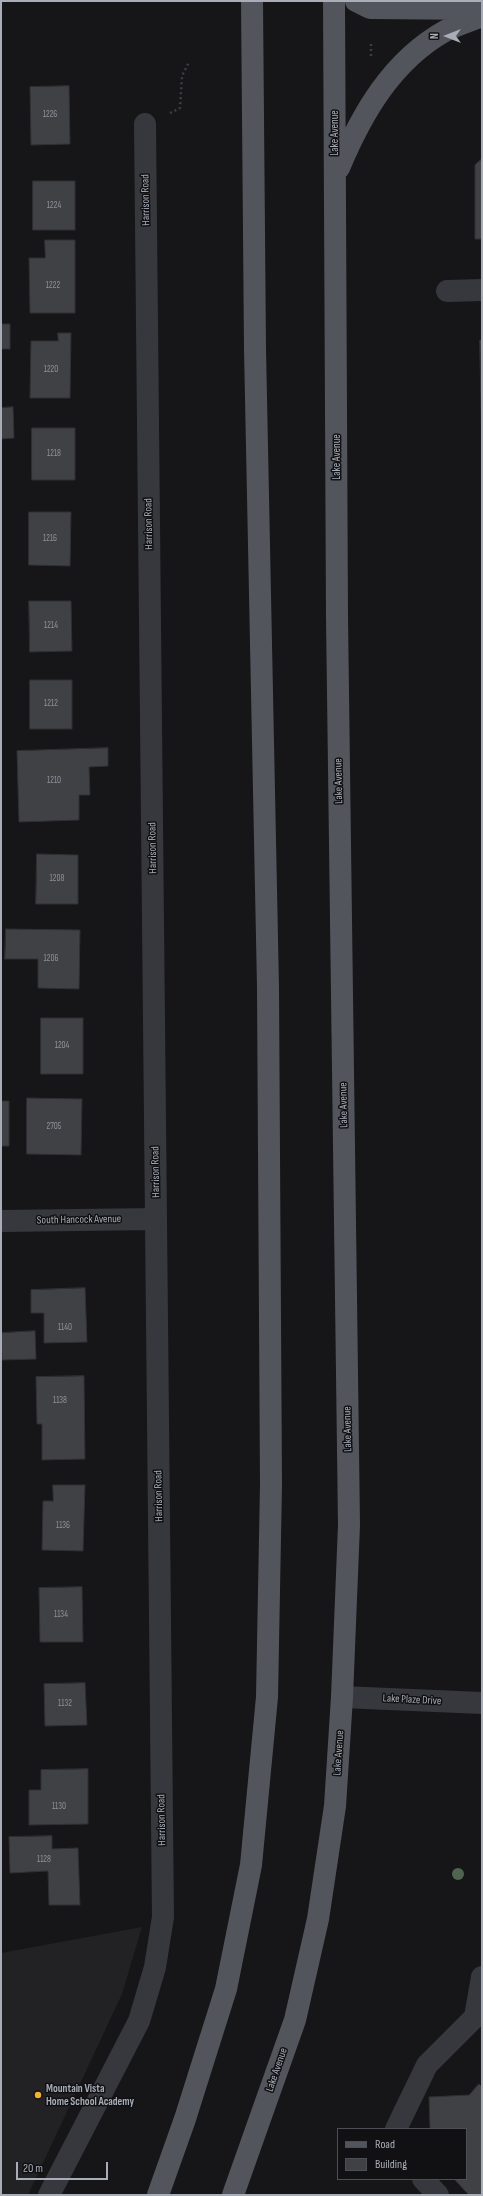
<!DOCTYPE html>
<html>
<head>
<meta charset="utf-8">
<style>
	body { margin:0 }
	#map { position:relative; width:483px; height:2196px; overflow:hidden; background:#161618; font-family:"Sofia Sans Condensed",sans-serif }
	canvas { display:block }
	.frame { position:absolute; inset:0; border:2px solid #a8adb8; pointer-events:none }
	.legend { position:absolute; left:337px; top:2128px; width:130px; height:52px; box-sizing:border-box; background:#111113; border:1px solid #4d4f55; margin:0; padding:5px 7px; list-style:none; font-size:12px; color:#a8adb8 }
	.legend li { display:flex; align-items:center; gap:8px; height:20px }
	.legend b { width:20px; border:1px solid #4d4f55 }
	.north { position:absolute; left:427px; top:16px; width:40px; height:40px; -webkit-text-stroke:3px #111113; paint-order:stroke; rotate:270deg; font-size:11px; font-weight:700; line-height:16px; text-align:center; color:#a8adb8 }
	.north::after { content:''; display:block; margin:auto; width:14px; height:18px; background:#a8adb8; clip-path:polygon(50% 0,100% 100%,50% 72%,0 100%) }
	.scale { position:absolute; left:16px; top:2162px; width:92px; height:18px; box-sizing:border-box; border:2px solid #a8adb8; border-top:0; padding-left:5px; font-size:12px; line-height:14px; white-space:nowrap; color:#a8adb8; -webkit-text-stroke:3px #111113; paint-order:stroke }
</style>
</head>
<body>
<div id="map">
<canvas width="483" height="2196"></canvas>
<div class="frame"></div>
<ul class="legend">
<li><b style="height:5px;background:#53555c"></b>Road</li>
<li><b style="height:11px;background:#404145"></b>Building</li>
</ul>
<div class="north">N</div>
<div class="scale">20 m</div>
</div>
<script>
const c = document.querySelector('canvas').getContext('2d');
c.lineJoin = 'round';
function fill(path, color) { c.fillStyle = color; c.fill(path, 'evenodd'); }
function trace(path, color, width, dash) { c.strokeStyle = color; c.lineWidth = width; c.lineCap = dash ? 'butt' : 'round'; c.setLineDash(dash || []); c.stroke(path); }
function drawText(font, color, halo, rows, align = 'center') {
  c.font = font + ' "Sofia Sans Condensed",sans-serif'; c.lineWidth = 3; c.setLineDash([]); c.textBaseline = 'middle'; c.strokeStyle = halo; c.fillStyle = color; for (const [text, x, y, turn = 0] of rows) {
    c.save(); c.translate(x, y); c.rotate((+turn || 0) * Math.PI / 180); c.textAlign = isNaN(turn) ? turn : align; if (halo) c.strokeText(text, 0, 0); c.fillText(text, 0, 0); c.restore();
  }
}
fill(new Path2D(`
	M142 1927 122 1994 28 2195H1V1953Z`), '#222225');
const building = new Path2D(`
	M69 86 70 144 31 145 30 87Z
	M482 159V239H475V165Z
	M33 181H75V230H33Z
	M45 240H75V313H30L29 258H45Z
	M1 324H10V349H1Z
	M58 333H71L70 398H30L31 341H58Z
	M480 340H482V449Z
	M13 407 14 438 1 439V408Z
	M32 428H75V480H32Z
	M29 512H71L70 566 29 565Z
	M29 601H71L72 651 30 652Z
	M30 680H72V729H30Z
	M108 748V766L89 767 90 795H79V820L19 822 17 751Z
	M37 854 78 855V904H36Z
	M6 929 80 930 79 989 38 988V959H5Z
	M41 1018H83V1074H41Z
	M27 1098 82 1099 81 1155 27 1154Z
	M1 1101H9V1146H1Z
	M85 1288 87 1342 44 1343V1313H31V1290Z
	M35 1331 36 1359 2 1360 1 1333Z
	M84 1376 85 1459 42 1460V1424H37L36 1377Z
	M53 1485H85L83 1551 42 1550 43 1501H53Z
	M82 1587 83 1642H40L39 1588Z
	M85 1683 87 1725 45 1726 44 1684Z
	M88 1769V1824L29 1825V1790H41V1770Z
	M52 1836V1849L78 1848 80 1905H49L48 1871 10 1873 9 1837Z
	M479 2084 482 2087V2195H469L454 2179H466V2129H430L429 2097 469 2095Z`);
fill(building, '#404145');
trace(building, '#303034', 1);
trace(new Path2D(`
	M371 44V58
	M170 113 180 108 182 76 189 62`), '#3d3f44', 2.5, [2, 3]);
trace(new Path2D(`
	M447 291 482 290
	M1 1221 156 1219
	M342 1697 482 1703
	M396 2129 427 2065 475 2017 482 1977
	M423 2179 438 2195
	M49 2195 139 2021 155 1967 163 1917 145 124`), '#37383d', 22);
trace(new Path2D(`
	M356 1 370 8 482 9
	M339 168C362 113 392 61 445 31 457 25 470 21 482 16
	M158 2195 185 2119 226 1989 251 1865 267 1697 271 1484 268 987 255 349 252 1
	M233 2195 295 2020 318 1919 335 1806 342 1697 349 1525 337 617 334 1`), '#53555c', 22);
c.fillStyle = '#506452';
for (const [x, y] of [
	[458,1874]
]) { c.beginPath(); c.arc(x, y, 6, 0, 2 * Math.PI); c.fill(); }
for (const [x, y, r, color] of [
	[38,2095,4,"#f2b134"]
]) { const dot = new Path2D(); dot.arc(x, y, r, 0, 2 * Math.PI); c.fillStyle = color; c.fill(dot); trace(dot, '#111113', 1.5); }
drawText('9px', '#8e929b', null, [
	["1226",50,115],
	["1224",54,206],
	["1222",53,286],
	["1220",51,370],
	["1218",54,454],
	["1216",50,539],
	["1214",51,626],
	["1212",51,704],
	["1210",54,781],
	["1208",57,879],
	["1206",51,959],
	["1204",62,1046],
	["2705",54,1127],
	["1140",65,1328],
	["1138",60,1401],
	["1136",63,1526],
	["1134",61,1615],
	["1132",65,1704],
	["1130",59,1807],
	["1128",44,1860]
]);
drawText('11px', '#a8adb8', '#111113', [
	["Lake Avenue",335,133,-90],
	["Harrison Road",146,200,-91],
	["Lake Avenue",337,457,-90],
	["Harrison Road",149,524,-91],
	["Lake Avenue",339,781,-91],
	["Harrison Road",153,848,-91],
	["Lake Avenue",344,1105,-91],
	["Harrison Road",156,1172,-91],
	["South Hancock Avenue",79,1220,-1],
	["Lake Avenue",348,1429,-91],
	["Harrison Road",159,1496,-91],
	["Lake Plaze Drive",412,1700,3],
	["Lake Avenue",339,1753,-86],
	["Harrison Road",162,1820,-91],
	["Lake Avenue",277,2070,-71]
]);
drawText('bold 11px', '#a8adb8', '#111113', [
	["Mountain Vista",46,2089],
	["Home School Academy",46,2102]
], 'left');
</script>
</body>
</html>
